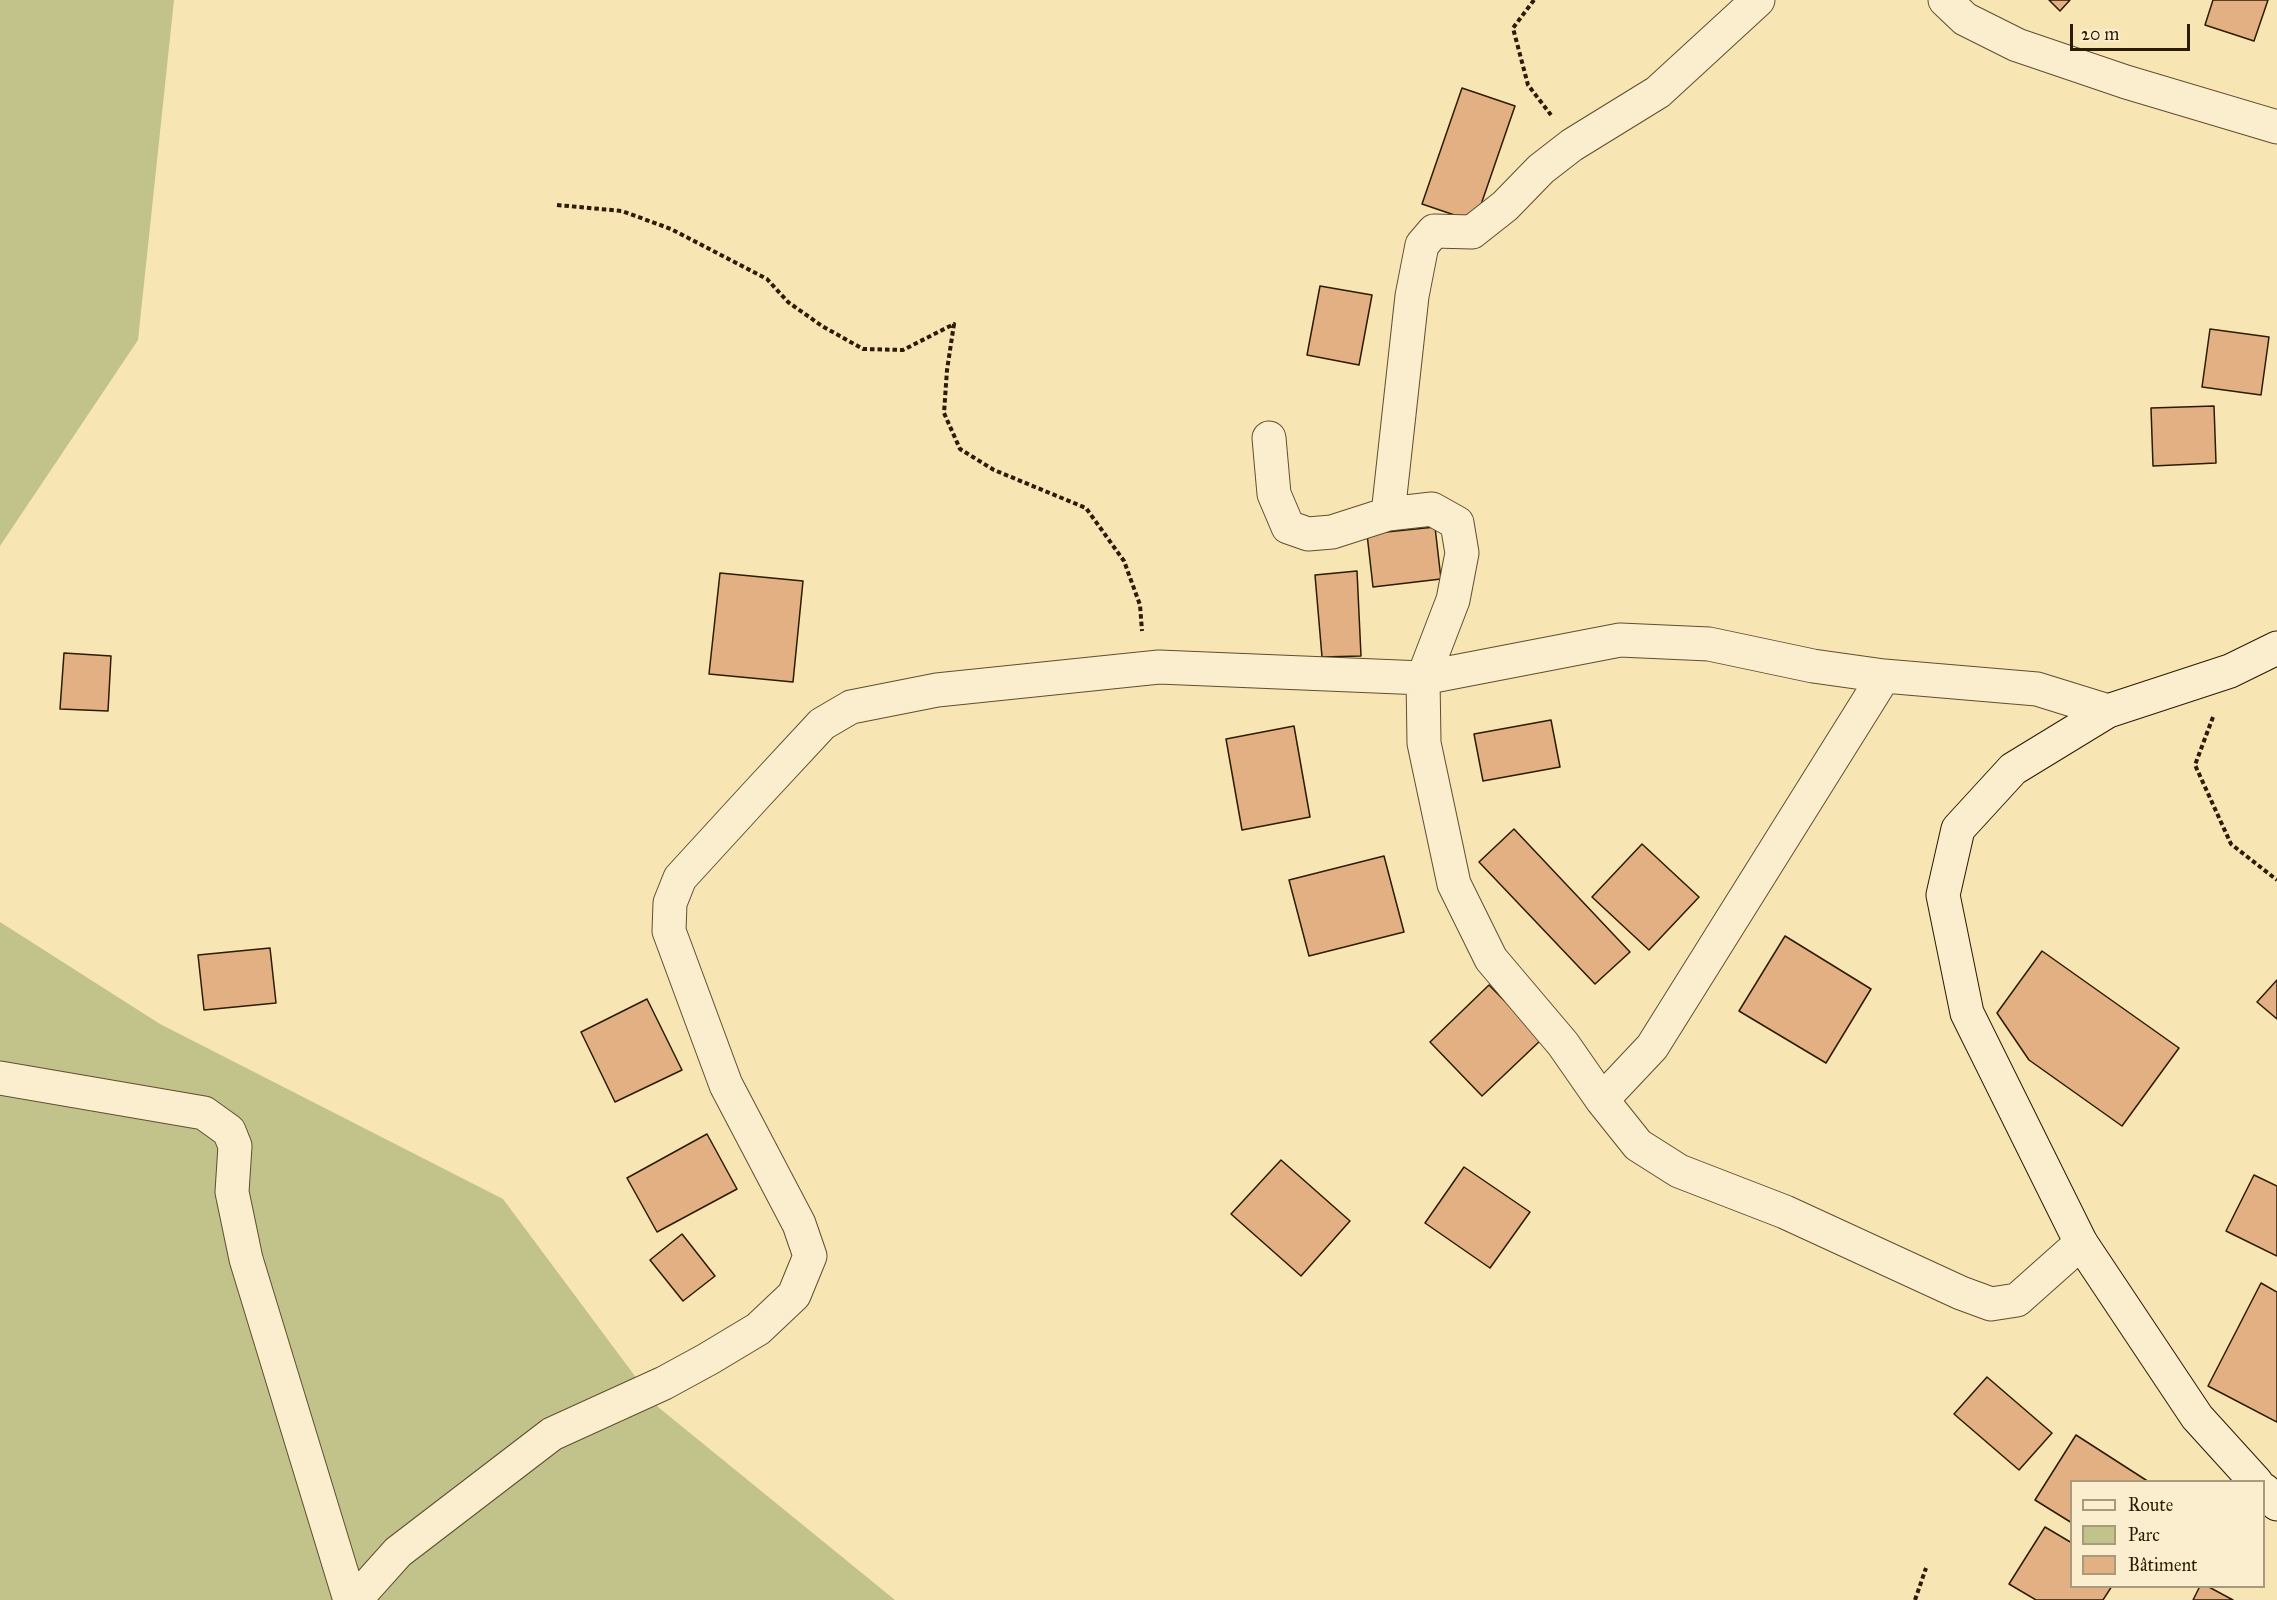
<!DOCTYPE html>
<html>
<head>
<meta charset="utf-8">
<style>
	body { margin:0 }
	#map { position:relative; width:2277px; height:1600px; overflow:hidden; background:#f7e5b3; font-family:"IM FELL Great Primer",serif }
	canvas { display:block }
	.legend { position:absolute; left:2070px; top:1480px; width:195px; height:108px; box-sizing:border-box; background:#faeece; border:2px solid #a89a7d; margin:0; padding:8px 10px; list-style:none; font-size:18px; color:#2c1b03 }
	.legend li { display:flex; align-items:center; gap:12px; height:30px }
	.legend b { width:30px; border:2px solid #a89a7d }
	.scale { position:absolute; left:2070px; top:24px; width:120px; height:27px; box-sizing:border-box; border:3px solid #2c1b03; border-top:0; padding-left:8px; font-size:18px; line-height:21px; white-space:nowrap; color:#2c1b03; -webkit-text-stroke:4px #faeece; paint-order:stroke }
</style>
</head>
<body>
<div id="map">
<canvas width="2277" height="1600"></canvas>
<ul class="legend">
<li><b style="height:8px;background:#faeece"></b>Route</li>
<li><b style="height:16px;background:#c1c38a"></b>Parc</li>
<li><b style="height:16px;background:#e3b083"></b>Bâtiment</li>
</ul>
<div class="scale">20 m</div>
</div>
<script>
const c = document.querySelector('canvas').getContext('2d');
c.lineJoin = 'round';
function fill(path, color) { c.fillStyle = color; c.fill(path, 'evenodd'); }
function trace(path, color, width, dash) { c.strokeStyle = color; c.lineWidth = width; c.lineCap = dash ? 'butt' : 'round'; c.setLineDash(dash || []); c.stroke(path); }
fill(new Path2D(`
	M0 0H174L138 340 0 546Z
	M0 922 160 1024 503 1199 658 1407 895 1600H0Z`), '#c1c38a');
const building = new Path2D(`
	M2049 0H2070L2060 11Z
	M2213 0H2268L2254 41 2205 25Z
	M1462 88 1515 106 1475 222 1422 204Z
	M1320 286 1372 295 1359 365 1307 355Z
	M2210 329 2269 337 2261 395 2202 387Z
	M2214 406 2216 463 2153 466 2151 408Z
	M1435 527 1441 579 1373 587 1367 534Z
	M1357 571 1361 656 1322 657 1315 575Z
	M720 573 803 581 793 682 709 674Z
	M64 653 111 656 108 711 60 709Z
	M1551 720 1560 767 1483 781 1474 734Z
	M1294 726 1310 817 1242 830 1226 739Z
	M1514 829 1630 952 1595 984 1479 862Z
	M1642 844 1699 897 1649 950 1592 897Z
	M1384 856 1404 932 1309 956 1289 880Z
	M1785 936 1871 989 1826 1063 1739 1011Z
	M270 948 276 1003 204 1010 198 955Z
	M2042 951 2179 1048 2122 1126 2029 1060 1997 1013Z
	M2277 980V1019L2257 1002Z
	M1489 985 1542 1039 1482 1096 1430 1042Z
	M647 999 682 1070 615 1102 581 1032Z
	M707 1134 737 1189 657 1232 627 1178Z
	M1281 1160 1350 1221 1301 1276 1231 1214Z
	M1464 1167 1530 1212 1490 1268 1425 1223Z
	M2254 1175 2277 1186V1256L2226 1231Z
	M682 1234 715 1276 683 1301 650 1260Z
	M2261 1283 2277 1292V1422L2208 1386Z
	M1987 1377 2052 1433 2019 1470 1954 1414Z
	M2076 1435 2149 1482H2072V1523L2035 1500Z
	M2045 1527 2072 1543V1586H2112L2103 1600H2036L2009 1584Z
	M2200 1586H2207L2233 1600H2193Z`);
fill(building, '#e3b083');
trace(building, '#2c1b03', 1.5);
const street = new Path2D(`
	M1945 0 1965 19 2017 45 2126 82 2277 127
	M1269 438 1274 494 1288 527 1308 534 1332 532 1388 514 1432 509 1457 523 1462 553 1453 600 1423 678 1424 743 1454 884 1491 959 1563 1044 1602 1100 1638 1145 1679 1171 1785 1212 1961 1293 1991 1304 2017 1300 2081 1243
	M1388 514 1412 296 1422 245 1434 231 1472 232 1505 206 1541 169 1572 145 1658 92 1758 0
	M0 1078 204 1113 229 1131 235 1146 232 1192 246 1259 350 1600
	M1602 1100 1652 1047 1884 676
	M355 1600 398 1552 552 1434 664 1383 708 1359 758 1329 794 1295 810 1256 799 1224 726 1085 669 931 670 903 680 878 757 794 822 724 851 707 937 690 1159 667 1423 678 1620 640 1709 644 1813 666 1884 676 2037 689 2108 711`);
const secondary = new Path2D(`
	M2256 1482 2197 1417 2081 1243 1967 1013 1943 895 1958 829 2013 769 2108 711 2230 671 2277 648
	M2264 1490 2277 1504`);
trace(street, '#5f4e2f', 35);
trace(secondary, '#2c1b03', 35);
trace(new Path2D(`
	M1534 0 1513 28 1528 85 1551 115
	M557 205 622 211 671 229 767 279 788 302 822 326 863 349 903 350 954 324 947 370 944 413 960 449 994 470 1086 508 1124 561 1140 605 1142 631
	M2213 717 2195 765 2231 844 2277 880
	M1915 1600 1926 1568`), '#2c1b03', 4, [4.5, 3]);
trace(street, '#faeece', 33);
trace(secondary, '#faeece', 33);
</script>
</body>
</html>
